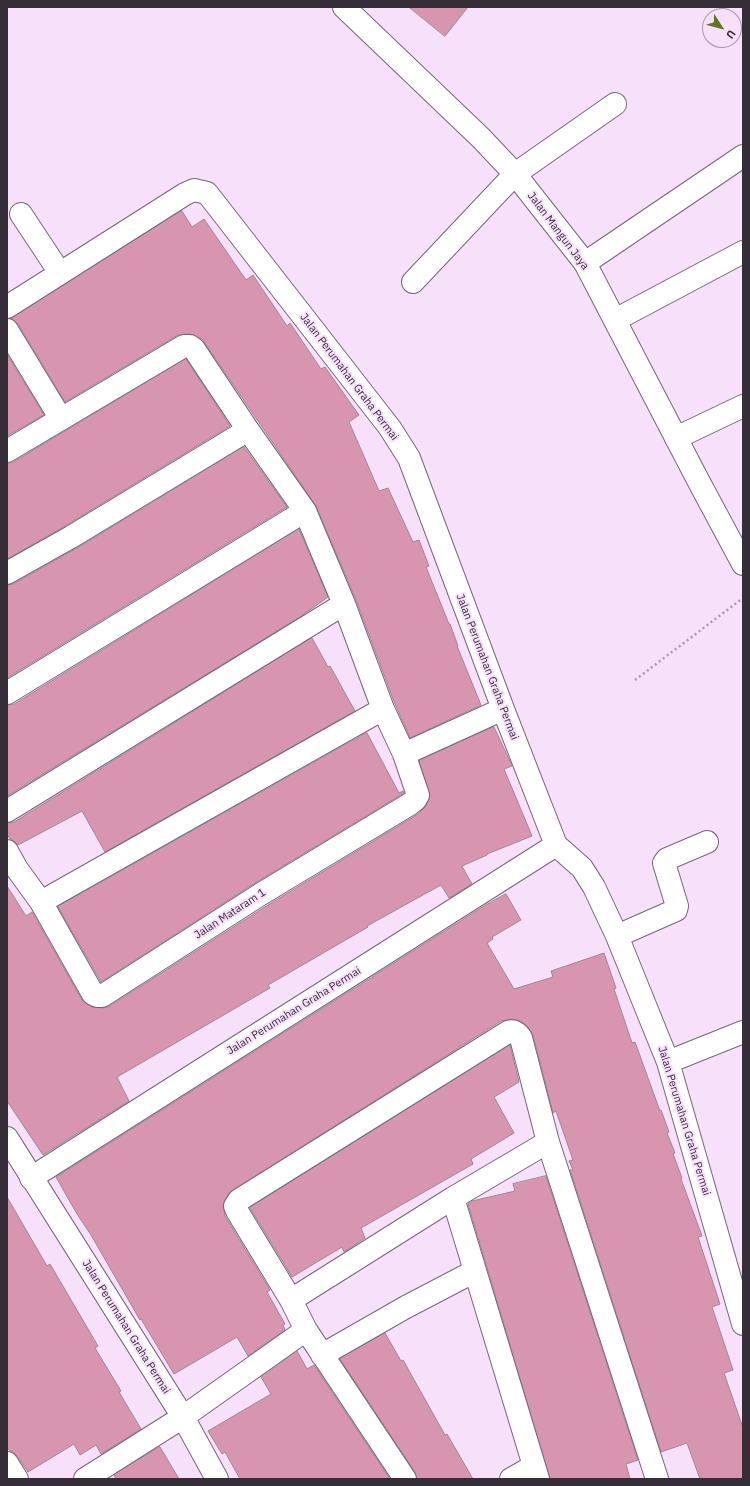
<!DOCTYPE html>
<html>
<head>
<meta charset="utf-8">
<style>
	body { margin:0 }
	#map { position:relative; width:750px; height:1486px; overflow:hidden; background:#f6e0fa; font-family:"IBM Plex Sans",sans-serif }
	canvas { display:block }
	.frame { position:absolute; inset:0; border:8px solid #352d37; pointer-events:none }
	.north { position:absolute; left:702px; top:8px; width:40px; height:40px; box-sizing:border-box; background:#f6e0fa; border:1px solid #a998ac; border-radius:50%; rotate:126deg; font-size:11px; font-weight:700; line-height:16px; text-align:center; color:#352d37 }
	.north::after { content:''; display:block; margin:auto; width:14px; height:18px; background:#617525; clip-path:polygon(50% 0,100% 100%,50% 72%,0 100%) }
</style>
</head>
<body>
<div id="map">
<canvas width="750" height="1486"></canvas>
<div class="frame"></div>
<div class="north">U</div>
</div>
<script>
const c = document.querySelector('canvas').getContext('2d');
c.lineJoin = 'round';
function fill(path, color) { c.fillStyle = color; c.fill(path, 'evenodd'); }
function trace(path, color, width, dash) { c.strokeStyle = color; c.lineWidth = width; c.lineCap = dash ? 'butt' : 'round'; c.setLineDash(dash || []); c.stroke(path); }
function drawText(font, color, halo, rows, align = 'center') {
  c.font = font + ' "IBM Plex Sans",sans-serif'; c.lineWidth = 4; c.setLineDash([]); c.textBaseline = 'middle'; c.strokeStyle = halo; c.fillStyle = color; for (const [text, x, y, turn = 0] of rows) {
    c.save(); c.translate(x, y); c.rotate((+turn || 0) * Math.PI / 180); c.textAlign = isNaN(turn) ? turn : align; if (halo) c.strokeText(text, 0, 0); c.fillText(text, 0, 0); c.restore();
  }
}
const building = new Path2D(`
	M409 7H468L445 36Z
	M182 211 192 227 204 219 246 280 253 275 287 326 290 323 321 369 325 367 359 415 349 422 379 491 388 488 413 542 419 540 429 566 426 567 449 624H450L458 646H457L481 705 410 738 395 704 356 600 316 506 202 339 190 334 178 335 65 402 18 324 11 318Z
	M7 354 44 415 7 436Z
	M186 359 230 426 65 526 7 559V463L13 462Z
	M244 447 287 507 7 678V585L13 584 77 548Z
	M299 529 328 597 300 617 7 796V705L14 704Z
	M312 638 328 667 330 666 355 711 105 852 82 811 18 845 14 841 10 839 7 834V823L14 822Z
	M494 727 512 766 504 769 532 836 487 854V855L462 866 472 884 449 898 441 885 367 926 368 927 268 985 270 988 117 1077 129 1101 43 1155 7 1101V886L26 916 32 912 82 1000 92 1007 102 1008 108 1007 268 905 418 814 426 806 430 796 419 761Z
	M367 733 399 793 403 791 404 793 255 883 101 982 58 907Z
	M506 894 521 920 492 937 493 939 487 943 514 989 553 977 551 971 604 953 616 988 614 989 632 1043 635 1042 660 1111 661 1110 669 1132 667 1133 675 1153 673 1154 682 1178 681 1179 702 1236 698 1237 720 1304 712 1307 733 1370 724 1373 743 1428V1479H700L687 1443 661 1452 570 1170H573L569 1161 573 1160 556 1111 553 1113 533 1035 528 1027 520 1021 512 1019 501 1021 229 1193 223 1204 225 1216 270 1290 267 1292 285 1324 283 1325 285 1330 248 1356 237 1337 174 1374 141 1319 140 1320 91 1235 77 1214 56 1177 484 906Z
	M510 1045 519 1082 494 1097 514 1133 471 1159 473 1164 361 1228 365 1238 344 1252 342 1247 292 1277 250 1208Z
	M546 1176 638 1460 626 1464 630 1479H550L468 1204 472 1201 515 1191 513 1184Z
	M7 1197 47 1266 50 1264 98 1346 95 1348 121 1391 119 1392 141 1429 101 1454 96 1445 80 1455 74 1444 28 1472 17 1456 13 1452 10 1451 7 1447Z
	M385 1333 401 1361 403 1360 445 1435 447 1434 473 1479H417L415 1472 340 1359Z
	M297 1351 307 1369 314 1365 390 1479H240L225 1452 222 1454 208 1431 271 1394 261 1377Z
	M160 1447 179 1479H116L114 1475Z`);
fill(building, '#d895b0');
trace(building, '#a38490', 1);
const minor = new Path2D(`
	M21 214 60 273
	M585 263 743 156
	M413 282 515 174 615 104
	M7 307 185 194 194 190 207 193 390 428 409 458 503 709 556 845
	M615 320 743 252
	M7 330 61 419
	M676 438 743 406
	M7 451 184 346H190L194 349 248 430 305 511 344 604 383 709 404 754 418 795 415 800 410 804 261 894 102 996H97L93 994 41 902 17 869 7 851
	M7 573 71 537 248 430
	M7 693 305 511
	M404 754 503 709
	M7 811 344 604
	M41 902 383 709
	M617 936 676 910 677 906 664 863 667 859 707 842
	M668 1062 743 1032
	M31 1178 556 845 582 868 594 887 617 936 668 1062 743 1324
	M453 1198 538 1479
	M291 1300 453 1198 548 1142
	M322 1355 406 1307 475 1271
	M7 1463 17 1479
	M85 1479 183 1417 306 1330
	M405 1479 306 1330 291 1300 237 1211 235 1206 239 1200 508 1032C514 1030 518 1033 521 1038L548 1142 657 1479
	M511 1479 534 1466`);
const tertiary = new Path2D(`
	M344 7 481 138 515 174 585 263 699 482 743 564
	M7 1138 183 1417 217 1479`);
trace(minor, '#78657b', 24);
trace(tertiary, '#78657b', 24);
trace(new Path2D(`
	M635 680 743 598`), '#aa99ad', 2.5, [2, 3]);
trace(minor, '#fff', 22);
trace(tertiary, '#fff', 22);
drawText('11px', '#352d37', '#f6e0fa', [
	["Jalan Mangun Jaya",558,231,53],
	["Jalan Perumahan Graha Permai",349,377,53],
	["Jalan Perumahan Graha Permai",487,667,69],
	["Jalan Mataram 1",230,914,-33],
	["Jalan Perumahan Graha Permai",294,1011,-32],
	["Jalan Perumahan Graha Permai",684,1121,73],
	["Jalan Perumahan Graha Permai",126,1327,58]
]);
</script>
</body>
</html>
